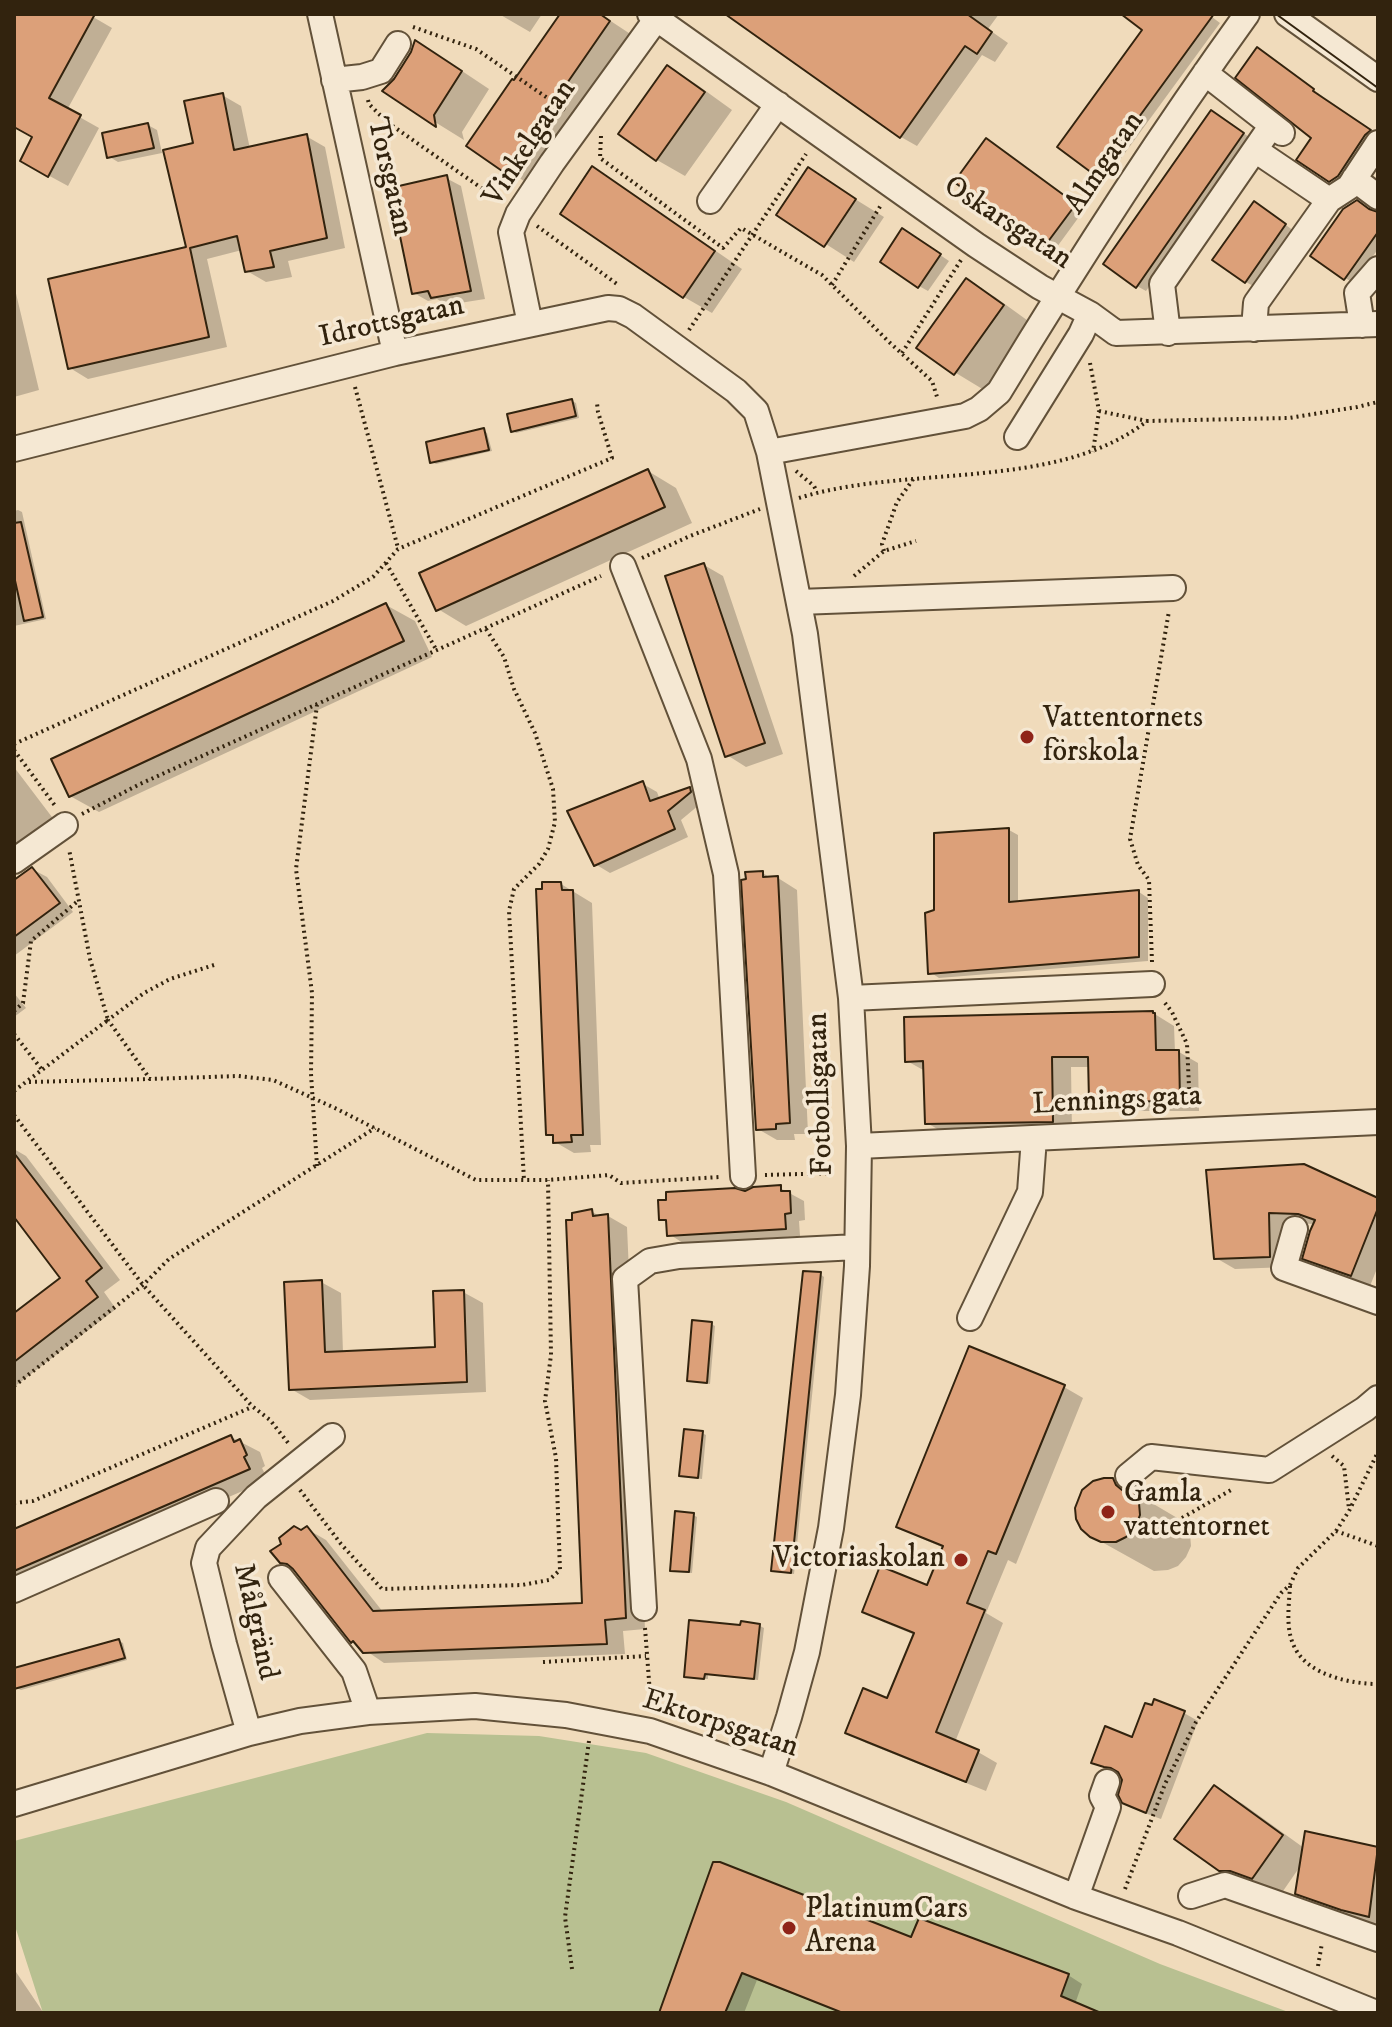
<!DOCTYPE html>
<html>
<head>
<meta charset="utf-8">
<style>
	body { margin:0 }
	#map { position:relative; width:1392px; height:2027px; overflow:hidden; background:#f0dbbb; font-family:"IM FELL DW Pica",serif }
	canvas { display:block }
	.frame { position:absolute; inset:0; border:16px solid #32230e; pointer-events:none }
</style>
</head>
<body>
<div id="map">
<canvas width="1392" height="2027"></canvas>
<div class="frame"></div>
</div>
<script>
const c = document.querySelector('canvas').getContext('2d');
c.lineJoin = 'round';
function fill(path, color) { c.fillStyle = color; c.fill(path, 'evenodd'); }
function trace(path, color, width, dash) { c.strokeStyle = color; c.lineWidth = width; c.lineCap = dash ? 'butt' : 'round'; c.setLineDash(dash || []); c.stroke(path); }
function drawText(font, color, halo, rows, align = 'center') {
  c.font = font + ' "IM FELL DW Pica",serif'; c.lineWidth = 7; c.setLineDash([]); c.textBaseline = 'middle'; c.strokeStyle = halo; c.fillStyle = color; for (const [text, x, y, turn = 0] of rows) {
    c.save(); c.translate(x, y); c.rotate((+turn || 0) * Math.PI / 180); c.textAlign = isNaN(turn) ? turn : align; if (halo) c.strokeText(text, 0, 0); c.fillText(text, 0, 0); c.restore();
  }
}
fill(new Path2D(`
	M427 1733 539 1736 646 1753 786 1802 1160 1964 1291 2013H43L14 1923V1841Z`), '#b8c091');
fill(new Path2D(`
	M14 14H88L112 28 67 110 99 128 68 186 22 161 35 137 14 126Z
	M499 14H542L530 32Z
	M562 14H600L638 39 535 188 469 146Z
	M729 14H999L988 29 1008 43 995 62 982 55 917 146 901 137Z
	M1125 14H1208L1220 23 1106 179 1097 174 1145 29Z
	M1267 55 1322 96 1321 97 1378 136 1340 186 1330 180 1314 137Z
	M444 59 489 89 462 132 464 140 385 91Z
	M668 67 696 84 732 110 685 176 657 160Z
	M222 95 241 106 250 149 306 136 325 147 345 248 288 261 292 277 266 282 247 271 242 250 207 259 227 347 88 379 70 368 188 249 165 152H163L196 145Z
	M1221 118 1252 139 1146 291 1137 286Z
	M148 125 157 130 162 153 118 162 108 156Z
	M995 146 1084 210 1054 251 1045 246Z
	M592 169 620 185 742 269 712 313 684 297 562 214Z
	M808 170 884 217 854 262 779 214Z
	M446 178 461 186 485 299 447 305 437 299 428 301 414 293Z
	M1264 209 1294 231 1255 287 1246 282Z
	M1378 213V249L1354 283 1345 278 1376 214Z
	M912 236 949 261 928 291 919 286Z
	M967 281 995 297 1031 323 984 390 956 373 919 348Z
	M14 285 39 390 14 397Z
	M572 401 576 403 579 418 516 433 512 430Z
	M483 430 487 433 492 451 436 464 432 462Z
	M648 471 676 488 692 523 466 626 438 609Z
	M18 510 22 512 46 619 14 626V511Z
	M704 565 723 576 783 754 746 767 727 755Z
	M386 605 415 621 432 657 99 812 70 796Z
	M14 767 58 825 24 851 14 845Z
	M643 784 657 792 660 800 690 789 704 797 705 800 681 820 688 837 610 873 595 864Z
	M1009 830 1018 835V903L1139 892 1148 898V961L939 978 930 972 936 912Z
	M32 869 47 877 73 912 14 956V883Z
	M763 873 772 879 778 878 797 890 808 1134H794L795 1140H777L758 1129Z
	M561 884 592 903 601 1145H590L591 1152 574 1153 555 1142V1138L548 1134Z
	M14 993 26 1008 14 1017Z
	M1153 1013 1174 1026 1175 1052H1179L1198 1063 1199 1111H1110L1091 1100 1090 1067H1071L1072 1132 946 1134 927 1123 925 1071 907 1061Z
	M14 1149 26 1156 120 1280 104 1292 116 1309 14 1387V1315L63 1278 14 1214Z
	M1208 1171 1378 1200V1266L1370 1286 1324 1269 1305 1258 1315 1224 1288 1223V1267L1235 1269 1216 1258Z
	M780 1188 804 1201 805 1220 799 1221 800 1236 683 1243 669 1234 668 1223 661 1219 745 1193Z
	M591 1211 601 1217 608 1216 627 1227 645 1629 623 1631 625 1654 384 1663 352 1641 296 1570 281 1562 302 1532 307 1529 326 1540 383 1612 584 1605Z
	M820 1274 824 1277 794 1574 777 1572 773 1570Z
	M321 1282 341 1293 343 1353 437 1349 463 1292 483 1303 486 1392 310 1400 291 1389Z
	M711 1324 715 1326 710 1384 693 1382 689 1380Z
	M1064 1387 1083 1398 1016 1564 1008 1560 986 1613 1003 1623 955 1742 978 1752 997 1763 986 1791 866 1743 847 1732 888 1701 915 1635 883 1622 864 1611 928 1588 944 1548 918 1537 898 1526Z
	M702 1433 706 1435 702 1479 685 1477 682 1475Z
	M231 1437 260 1452 265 1466 262 1468 268 1480 14 1590V1531Z
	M1113 1480 1184 1522 1190 1534 1191 1546 1186 1557 1178 1566 1168 1570 1154 1571 1091 1536Z
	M693 1515 697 1517 692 1573 676 1572 672 1569Z
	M760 1626 764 1628 758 1680 708 1675V1679L690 1678 686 1676Z
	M119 1641 123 1643 127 1660 21 1690 17 1688 14 1670Z
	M1155 1702 1184 1713 1198 1721 1161 1819 1139 1811 1124 1802V1780L1120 1775 1094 1762 1134 1739Z
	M1215 1788 1243 1804 1304 1848 1306 1834 1378 1849V1927L1326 1909 1297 1893 1301 1865 1281 1894 1250 1886 1220 1869Z
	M912 1940 1068 1975 1082 1984 1075 2004 1099 2013H842L757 1980 744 2013H661L685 1950Z
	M14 1969 43 2012 41 2013H14Z`), '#0003');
const building = new Path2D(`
	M14 14H95L49 98 81 115 48 177 20 161 32 137 14 127Z
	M560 14H600L610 21 505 173 466 146 512 79 514 80Z
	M725 14H967L992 32 977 54 965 46 900 138Z
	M1121 14H1214L1096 176 1057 147 1142 30Z
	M415 40 462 71 434 115 436 127 382 91 394 79 411 52Z
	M1257 47 1314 89 1313 91 1371 130 1365 135 1338 176 1329 182 1296 160 1311 138 1235 78Z
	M667 65 705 92 656 161 618 134Z
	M223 93 234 150 307 134 327 238 270 251 274 267 245 272 237 236 190 248 209 337 68 369 48 279 186 247 163 150 193 143 184 101Z
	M1211 110 1244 133 1136 288 1103 264Z
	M148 123 154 148 107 158 102 133Z
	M986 138 1076 204 1044 247 954 182Z
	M592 166 715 251 683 298 560 214Z
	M808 167 856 199 824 247 776 215Z
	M447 175 471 291 431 298 428 291 412 294 390 188Z
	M1357 200 1369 209 1378 212V232L1344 280 1310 256 1343 209Z
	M1254 201 1286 224 1245 283 1212 260Z
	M902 228 941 254 918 288 880 262Z
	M966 278 1004 305 954 375 916 348Z
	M572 399 576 416 511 432 507 414Z
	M484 428 489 450 430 463 426 442Z
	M648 469 665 507 436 611 419 573Z
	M21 522 43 617 24 621 14 576V523Z
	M704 563 765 743 725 757 665 576Z
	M386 603 404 641 69 797 51 759Z
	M643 781 650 801 690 787 691 792 668 811 675 829 594 866 567 811Z
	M1009 828V902L1139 890V957L928 974 925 913 934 910V833Z
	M32 867 60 903 14 937V880Z
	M763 871V877L778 876 790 1123 776 1124V1129L756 1130 741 880 746 879 745 872Z
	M542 882H561L562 890H573L583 1135H571L572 1142 553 1143V1135H546L536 889H542Z
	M1153 1011V1013H1155L1156 1050H1179L1180 1101 1090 1102 1089 1101 1088 1057H1052L1053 1122 925 1124 923 1061 905 1062 904 1017Z
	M14 1153 102 1268 86 1281 98 1297 14 1362V1313L60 1278 14 1217Z
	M1304 1164 1378 1198V1208L1351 1276 1302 1259 1310 1231 1315 1220 1298 1214 1269 1213 1270 1257 1214 1259 1206 1170Z
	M781 1185V1191H790L791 1213 785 1214 786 1229 667 1236 666 1220H659L658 1200H666V1192L735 1188 745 1191 753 1187Z
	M592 1209 593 1216 608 1214 626 1618 605 1620 607 1644 363 1653 353 1641 351 1643 293 1569 287 1564 280 1563 270 1551 281 1544 279 1538 294 1526 301 1530 307 1526 373 1611 582 1603 566 1220H572V1213Z
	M803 1271 821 1272 791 1573 771 1571Z
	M322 1280 325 1352 435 1347 433 1291 464 1290 467 1382 289 1390 284 1282Z
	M692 1320 712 1322 707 1383 687 1381Z
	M969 1346 1065 1385 996 1554 988 1551 967 1603 985 1610 936 1732 979 1750 966 1782 845 1733 863 1688 887 1698 914 1633 862 1612 880 1566 927 1585 943 1546 896 1527Z
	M684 1429 703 1431 698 1478 679 1476Z
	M231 1435 234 1442 240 1439 247 1455 244 1457 250 1469 14 1571V1529Z
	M1104 1478H1113L1116 1485 1122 1490H1133L1139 1503 1140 1515 1135 1528 1126 1537 1116 1542H1101L1090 1537 1081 1529 1076 1519 1075 1508 1082 1490 1093 1481Z
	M675 1511 694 1513 689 1572 670 1571Z
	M689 1620 740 1625 741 1621 760 1624 754 1679 705 1674 704 1679 684 1677Z
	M119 1639 125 1658 14 1689V1668Z
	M1154 1699 1185 1711 1146 1813 1122 1803 1118 1795 1122 1780 1118 1772 1111 1768 1104 1767 1091 1763 1105 1726 1132 1737 1145 1703 1152 1705Z
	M1214 1785 1283 1835 1252 1879 1230 1871H1219L1174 1839Z
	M1305 1831 1378 1847 1369 1917 1341 1910 1295 1894Z
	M713 1862H720L911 1937 919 1918 1069 1974 1061 1996 1101 2013H843L742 1973 725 2013H659Z`);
fill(building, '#dca079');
trace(building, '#32230e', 2);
const minor = new Path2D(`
	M320 14 395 353
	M650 14 976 245 1040 287 1090 314 1116 333 1378 324
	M1287 14 1378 79
	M1205 73 1282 133
	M334 80 362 77 381 71 398 44
	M1354 179 1378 197
	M1329 200 1349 187 1378 143
	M710 201 778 104
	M530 324 511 232 518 214 552 163 660 14
	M1362 325 1357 293 1378 269
	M1254 329 1256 303 1329 200 1255 150
	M1168 333 1162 284 1272 125
	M1017 437 1081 334 1090 314
	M14 449 395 353 608 308 619 309 633 316 736 391 756 411 769 452 805 634 851 998 859 1146 857 1266 848 1395 831 1528 807 1652 789 1717 771 1773
	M769 452 965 416 979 409 999 392C1077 263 1159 136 1247 14
	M623 566 699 759 726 874 743 1176
	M799 602 1173 588
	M14 861 65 825
	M851 998 1152 984
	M859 1146 1378 1122
	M1295 1229 1284 1268 1378 1302
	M970 1318 1030 1192 1034 1138
	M1128 1476 1151 1457 1269 1470 1365 1409 1378 1398
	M281 1578 354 1671 368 1712
	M14 1590 216 1501
	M644 1608 625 1279 650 1261 679 1256 857 1247
	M249 1733 224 1644 204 1563 208 1548 256 1497 332 1436
	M14 1804 249 1733 300 1721 368 1712 475 1706 566 1715 650 1731 771 1773 1076 1897 1178 1933 1376 2013
	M1191 1896 1225 1885 1378 1939
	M1076 1897 1108 1807 1102 1796 1107 1782`);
trace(minor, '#625139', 28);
trace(new Path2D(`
	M413 27 476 49 565 110
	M368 100 369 104 387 122 500 201
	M601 136 600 158 723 248 741 228 822 275 888 341 932 381 938 400
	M537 226 617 284
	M832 285 881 205
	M689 330 806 154
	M902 353 961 260
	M1090 363 1099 411 1093 452
	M355 387 398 548
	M1099 411 1147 421
	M796 471 814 486 817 492
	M799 498C907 464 1056 492 1147 421L1289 418 1357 407 1378 402
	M884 551 882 544 897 502 914 478
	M642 558 690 536 760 509
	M386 563 437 651
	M854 576 884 551 916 541
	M486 629 504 657 514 689 535 733 553 789 555 822 548 849 539 864 514 889 509 911 524 1180
	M14 744 333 601 373 577 398 549 612 458 598 412 597 403
	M14 750 56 807
	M82 814 140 784 601 576
	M1152 962 1149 880 1138 865 1130 839 1169 611
	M214 965 170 979 144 993 108 1020 150 1079 238 1076 273 1080 337 1109 476 1180H548L609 1175 621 1183 720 1177
	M1165 1003 1172 1012 1187 1044 1190 1108
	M14 1011 23 1003 31 941 79 900
	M14 1034 43 1071
	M29 1082 150 1079
	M14 1091 108 1020 90 959 69 849
	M14 1115 143 1285 252 1406 270 1420 289 1444
	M317 1166 311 1074 312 993 296 869 317 705
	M765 1175 836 1173
	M14 1386 143 1285 169 1259 375 1128
	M1332 1456 1344 1466 1349 1509
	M300 1490 341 1544 382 1589 522 1585 549 1580 560 1570 556 1458 545 1401 551 1355 548 1180
	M14 1503 33 1501 252 1407
	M1182 1518 1231 1490
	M1336 1531 1378 1546
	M1290 1586C1289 1606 1285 1630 1295 1648 1308 1675 1351 1684 1378 1684
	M645 1628 651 1707
	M543 1662 646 1656
	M724 1730 753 1738 759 1731
	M1125 1889 1165 1784 1196 1722 1281 1593 1290 1585 1298 1568 1336 1531 1349 1511 1378 1452
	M1318 1966 1322 1943
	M572 1969 565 1917 589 1741`), '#32230e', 4, [2, 4]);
trace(minor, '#f5e8d3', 24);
trace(new Path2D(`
	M1276 14 1378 88`), '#32230e', 2);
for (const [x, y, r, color] of [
	[1027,737,8,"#8f2418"],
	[1108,1512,8,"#8f2418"],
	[961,1560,8,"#8f2418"],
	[789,1928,8,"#8f2418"]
]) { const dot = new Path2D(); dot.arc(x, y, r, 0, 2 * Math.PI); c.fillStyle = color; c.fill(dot); trace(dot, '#f5e8d3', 3); }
drawText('30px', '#32230e', '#f5e8d3', [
	["Vinkelgatan",531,144,-57],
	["Almgatan",1106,164,-56],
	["Torsgatan",388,177,77],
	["Oskarsgatan",1007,224,33],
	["Idrottsgatan",392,323,-13],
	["Fotbollsgatan",822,1094,-92],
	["Lennings gata",1117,1102,-3],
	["Målgränd",254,1622,77],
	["Ektorpsgatan",720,1725,18]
]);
drawText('30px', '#32230e', '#f5e8d3', [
	["Vattentornets",1043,720],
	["förskola",1043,754],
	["Gamla",1124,1495],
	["vattentornet",1124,1529],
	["Victoriaskolan",945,1560,"right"],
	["PlatinumCars",805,1911],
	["Arena",805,1945]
], 'left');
</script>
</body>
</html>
